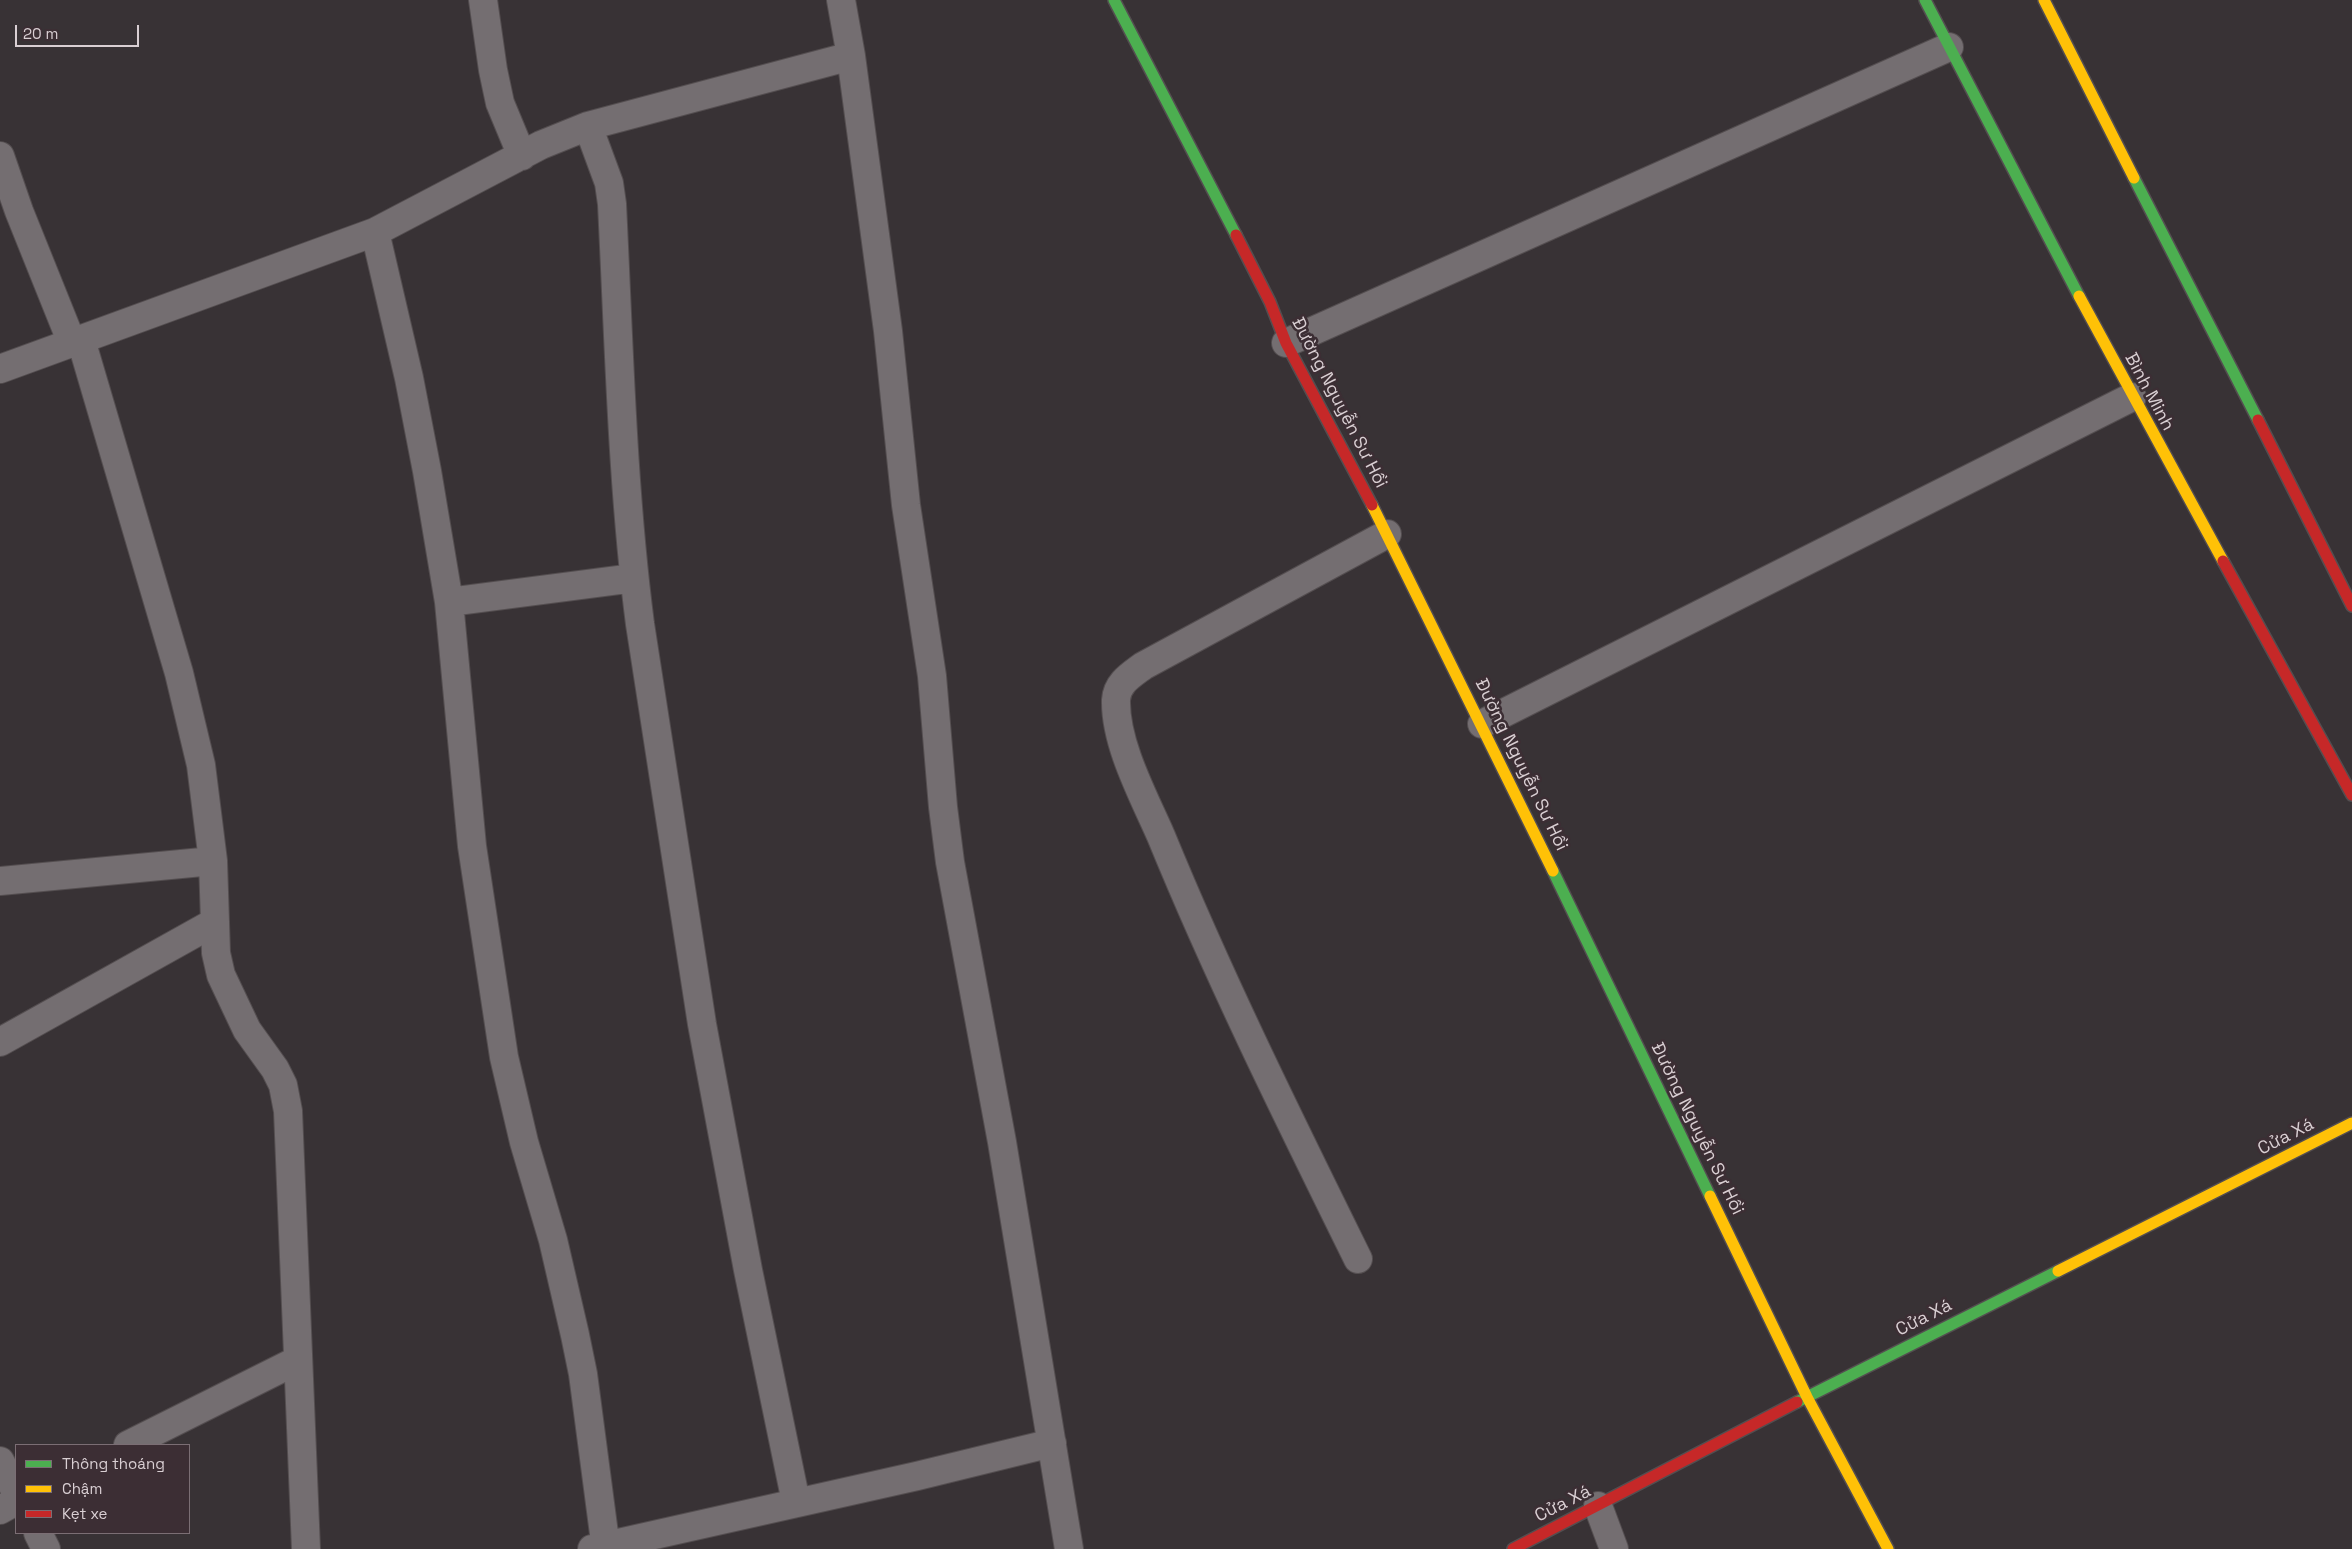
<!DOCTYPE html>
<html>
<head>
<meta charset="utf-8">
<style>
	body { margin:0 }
	#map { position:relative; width:2352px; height:1549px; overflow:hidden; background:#383235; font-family:"Space Grotesk",sans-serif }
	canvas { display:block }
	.legend { position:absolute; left:15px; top:1444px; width:175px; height:90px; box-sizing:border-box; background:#3c2e34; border:1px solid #7b6e74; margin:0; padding:6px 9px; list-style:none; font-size:15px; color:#d9cfd3 }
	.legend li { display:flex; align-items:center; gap:10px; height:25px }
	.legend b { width:25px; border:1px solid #7b6e74 }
	.scale { position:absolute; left:15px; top:25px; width:124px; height:22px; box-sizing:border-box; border:2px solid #d9cfd3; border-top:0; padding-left:6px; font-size:15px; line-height:18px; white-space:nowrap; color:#d9cfd3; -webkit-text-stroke:4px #3c2e34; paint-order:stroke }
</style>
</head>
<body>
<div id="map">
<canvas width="2352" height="1549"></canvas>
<ul class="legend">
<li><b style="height:6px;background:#4caf50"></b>Thông thoáng</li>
<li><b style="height:6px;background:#ffc107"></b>Chậm</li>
<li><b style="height:6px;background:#c62828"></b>Kẹt xe</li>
</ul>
<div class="scale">20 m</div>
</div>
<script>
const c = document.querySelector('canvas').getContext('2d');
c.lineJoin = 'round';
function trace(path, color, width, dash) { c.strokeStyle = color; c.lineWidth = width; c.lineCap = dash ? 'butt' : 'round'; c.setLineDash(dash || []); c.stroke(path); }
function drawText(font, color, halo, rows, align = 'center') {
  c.font = font + ' "Space Grotesk",sans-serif'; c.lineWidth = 5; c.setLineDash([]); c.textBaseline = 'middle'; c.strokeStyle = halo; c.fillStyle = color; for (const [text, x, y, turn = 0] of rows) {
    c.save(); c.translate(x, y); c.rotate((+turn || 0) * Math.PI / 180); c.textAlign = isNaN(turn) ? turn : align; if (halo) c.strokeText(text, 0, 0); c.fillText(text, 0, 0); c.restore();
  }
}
const street = new Path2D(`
	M483 0 493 70 500 103 522 156
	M841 0 851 56 888 331 906 505 932 676 943 807 950 862 1002 1142 1069 1549
	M588 126 609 183 612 204C619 344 622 485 640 624L702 1024 748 1270 796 1502
	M0 156 19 211 72 343
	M375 232 409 378 427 471 449 602 472 846 504 1057 524 1142 553 1240 575 1335 583 1374 606 1549
	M81 340 179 673 201 765 213 861 216 953 221 975 247 1030 275 1069 283 1085 288 1111 306 1549
	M1286 343 1949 47
	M0 369 375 232 541 145 588 126 851 56
	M449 602 634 578
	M1482 724 2132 397
	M0 881 213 861
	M0 1042 215 922
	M1358 1259C1289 1119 1220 980 1161 836 1144 797 1115 744 1116 700 1117 683 1131 675 1143 666L1387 534
	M128 1445 298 1360
	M0 1461 16 1492
	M1598 1506 1614 1549
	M0 1510 16 1501
	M38 1533 46 1549
	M592 1549 917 1476 1052 1443`);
const fast = new Path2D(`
	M1114 0 1236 235
	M1925 0 2079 296
	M2134 178 2258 420
	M1553 871 1710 1196
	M1797 1402 2058 1271`);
const slow = new Path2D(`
	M2044 0 2134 178
	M2079 296 2223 561
	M1372 505 1553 871
	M1710 1196 1807 1397 1888 1549
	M2058 1271 2352 1123`);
const jam = new Path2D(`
	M1236 235 1270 302 1286 343 1372 505
	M2258 420 2352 606
	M2223 561 2352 795
	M1513 1549 1797 1402`);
trace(street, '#544e50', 30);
trace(fast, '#544e50', 14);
trace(slow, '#544e50', 14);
trace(jam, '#544e50', 14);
trace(street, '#746e71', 28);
trace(fast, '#4caf50', 11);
trace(slow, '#ffc107', 11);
trace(jam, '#c62828', 11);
drawText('18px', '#d9cfd3', '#3c2e34', [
	["Bình Minh",2149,392,62],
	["Đường Nguyễn Sư Hồi",1339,403,63],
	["Đường Nguyễn Sư Hồi",1521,765,64],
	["Đường Nguyễn Sư Hồi",1697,1129,64],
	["Cửa Xá",2286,1137,-27],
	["Cửa Xá",1924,1318,-27],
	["Cửa Xá",1563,1504,-27]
]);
</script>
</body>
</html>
